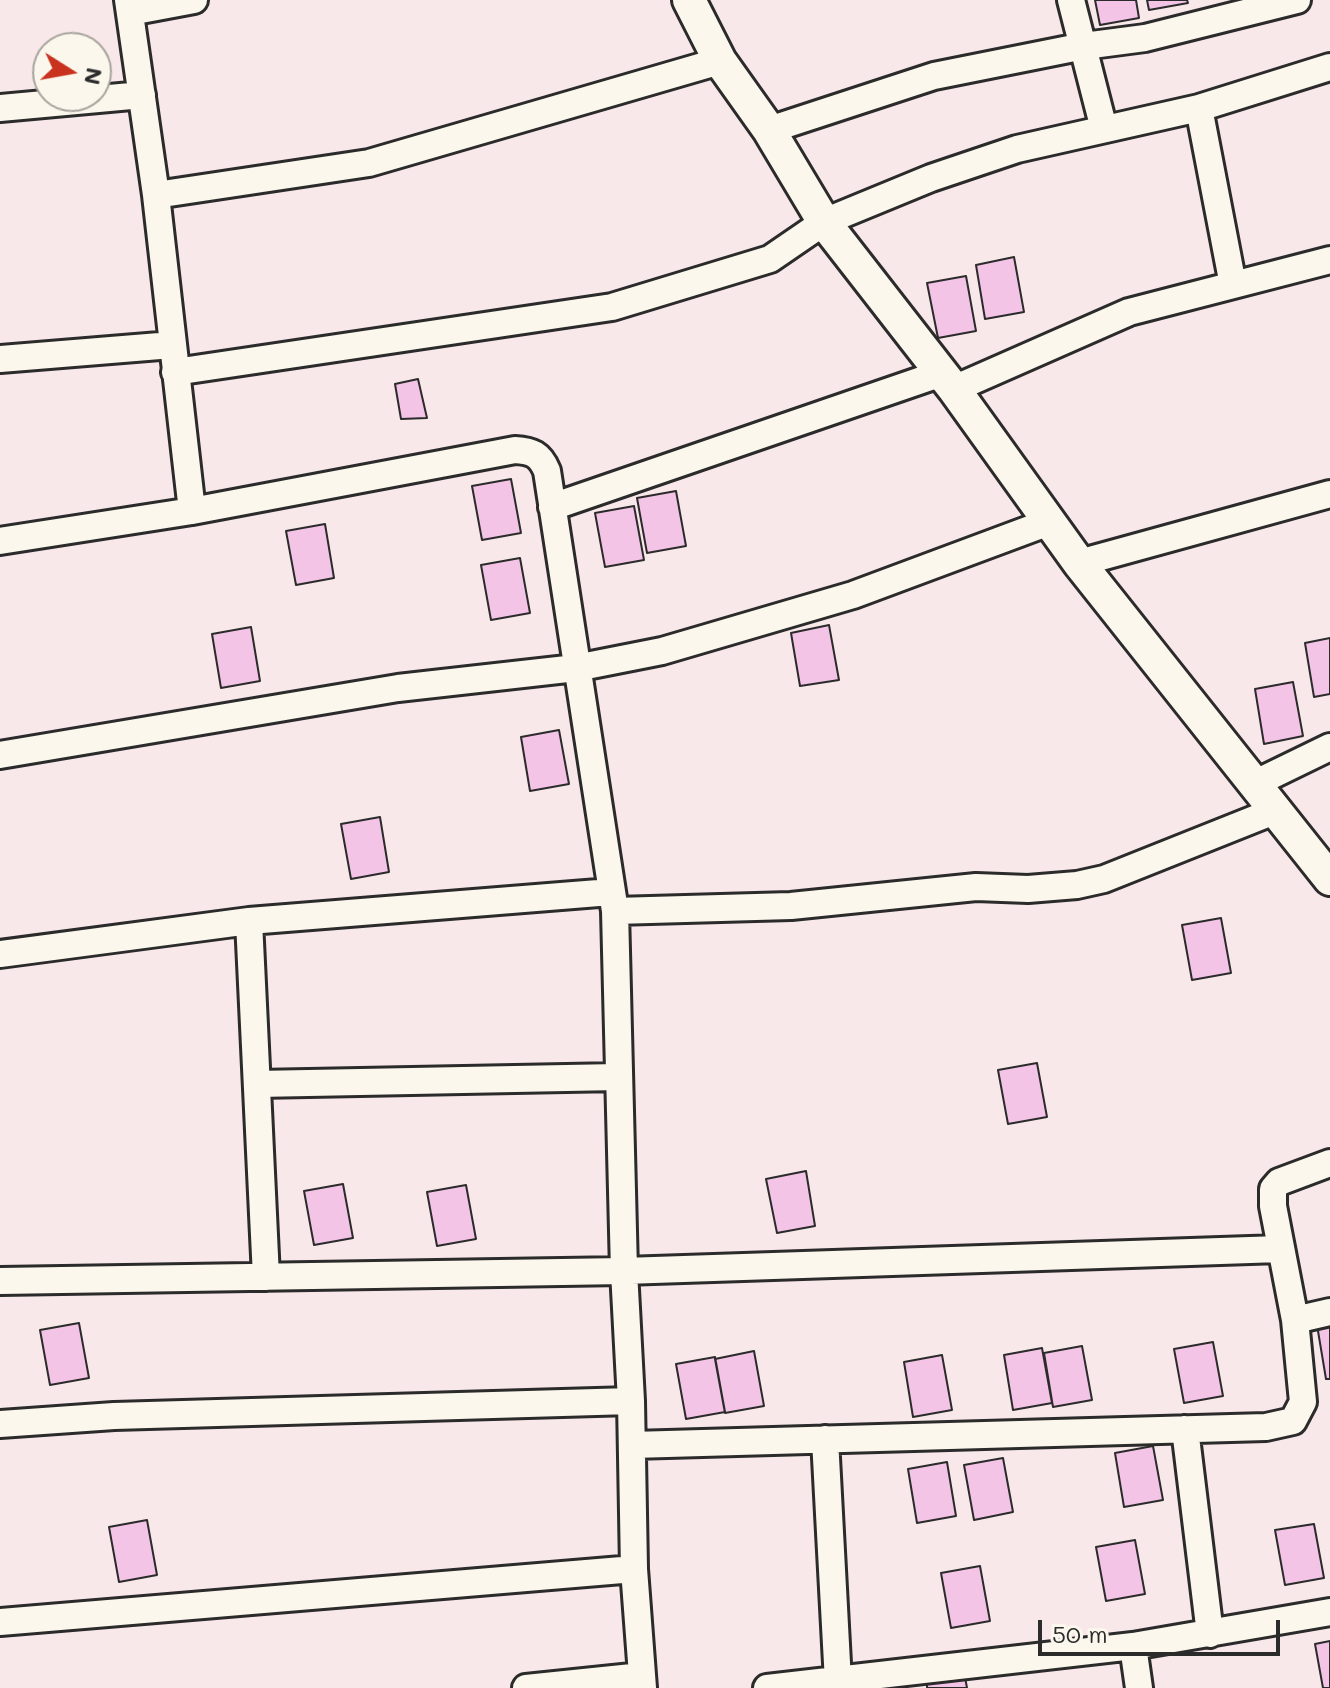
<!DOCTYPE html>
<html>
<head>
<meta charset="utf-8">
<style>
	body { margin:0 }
	#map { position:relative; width:1330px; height:1688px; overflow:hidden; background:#f9e8ea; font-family:Mali,sans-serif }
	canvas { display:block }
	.north { position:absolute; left:32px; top:32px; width:80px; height:80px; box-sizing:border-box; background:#fbf7ec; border:2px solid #a8a59f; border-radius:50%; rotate:101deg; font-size:22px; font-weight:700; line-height:32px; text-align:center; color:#2b2b2b }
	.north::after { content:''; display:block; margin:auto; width:28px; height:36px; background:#c8321e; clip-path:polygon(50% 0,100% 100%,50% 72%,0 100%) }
	.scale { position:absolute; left:1038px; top:1620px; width:242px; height:36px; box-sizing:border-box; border:4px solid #2b2b2b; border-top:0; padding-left:10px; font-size:24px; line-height:28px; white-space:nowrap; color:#2b2b2b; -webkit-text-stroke:6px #fbf7ec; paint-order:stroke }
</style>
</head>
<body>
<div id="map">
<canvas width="1330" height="1688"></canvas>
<div class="north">N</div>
<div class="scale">50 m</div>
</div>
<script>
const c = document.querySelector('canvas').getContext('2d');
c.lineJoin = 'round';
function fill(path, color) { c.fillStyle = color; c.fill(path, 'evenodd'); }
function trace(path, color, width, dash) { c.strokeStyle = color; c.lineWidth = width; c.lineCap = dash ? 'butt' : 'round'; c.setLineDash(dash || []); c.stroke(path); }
const building = new Path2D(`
	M1095 0H1136L1139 18 1100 25Z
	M1147 0H1187L1188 3 1149 10Z
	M1014 257 1024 312 985 319 976 265Z
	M966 276 976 331 938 338 927 283Z
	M418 379 427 418 401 419 395 384Z
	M511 479 521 533 482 540 472 486Z
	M676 491 686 546 647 553 637 498Z
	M634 506 644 560 605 567 595 513Z
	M325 524 334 578 296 585 286 531Z
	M520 558 530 613 491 620 481 565Z
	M829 625 839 680 800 686 791 633Z
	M251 627 260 681 221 688 212 634Z
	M1330 638V694L1314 697 1305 643Z
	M1293 682 1303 736 1264 744 1255 689Z
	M559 730 569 784 530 791 521 737Z
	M380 817 389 872 351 879 341 824Z
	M1221 918 1231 973 1192 980 1182 925Z
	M1037 1063 1047 1117 1008 1124 998 1070Z
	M806 1171 815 1226 777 1233 766 1179Z
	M343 1184 353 1238 314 1245 304 1191Z
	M466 1185 476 1239 437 1246 427 1192Z
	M79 1323 89 1378 50 1385 40 1330Z
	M1330 1323V1379H1326L1317 1325Z
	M1213 1342 1223 1396 1184 1403 1174 1349Z
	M1082 1346 1092 1400 1053 1407 1044 1353Z
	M1042 1348 1052 1403 1013 1410 1004 1355Z
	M754 1351 764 1406 725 1413 715 1359Z
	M942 1355 952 1410 913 1417 904 1362Z
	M715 1357 725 1412 686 1419 676 1364Z
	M1153 1446 1163 1500 1124 1507 1115 1453Z
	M1003 1458 1013 1512 974 1520 964 1465Z
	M947 1462 956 1516 917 1523 908 1469Z
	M147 1520 157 1575 119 1582 109 1527Z
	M1314 1524 1324 1578 1285 1585 1275 1530Z
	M1135 1540 1145 1594 1106 1601 1096 1547Z
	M980 1566 990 1621 951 1628 941 1573Z
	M1330 1641V1688H1323L1315 1644Z
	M965 1677 967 1688H927V1684Z`);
fill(building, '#f3c4e6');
trace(building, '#2b2b2b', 2);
const minor = new Path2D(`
	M128 0 156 195 192 511
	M1071 0 1104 129
	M130 12 194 0
	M0 108 142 95
	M1199 108 1233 285
	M769 130 934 76 1084 46 1145 38 1297 0
	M156 195 369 163 720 61
	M0 359 172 345
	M175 372 612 307 770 259 824 222 931 178 1017 149 1199 108 1330 67
	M954 389 1129 312 1330 260
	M552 507 942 373
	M0 541 192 511 515 450C532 451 540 454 547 471L615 911 624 1271 631 1401 634 1569 643 1688
	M1079 563 1330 494
	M0 755 398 688 576 668 662 651 853 595 1049 522
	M1256 783 1330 747
	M615 911 791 906 976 887 1028 889 1077 885 1104 879 1277 810
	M249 921 266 1277
	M0 954 249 921 611 892
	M257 1084 618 1077
	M0 1281 624 1271 1280 1249
	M1295 1320 1330 1312
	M0 1424 114 1416 631 1401
	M1185 1429 1210 1634
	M825 1439 838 1682
	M632 1445 1266 1427 1293 1421 1303 1402 1295 1320 1273 1206V1189L1279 1182 1330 1163
	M0 1622 634 1569
	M1133 1646 1139 1688
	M526 1688 642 1676
	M767 1688 1133 1646 1330 1612`);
const tertiary = new Path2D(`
	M689 0 720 61 769 130 824 222 954 389 1079 563 1330 879`);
trace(minor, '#2b2b2b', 32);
trace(tertiary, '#2b2b2b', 38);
trace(minor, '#fbf7ec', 26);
trace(tertiary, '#fbf7ec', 32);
</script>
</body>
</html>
